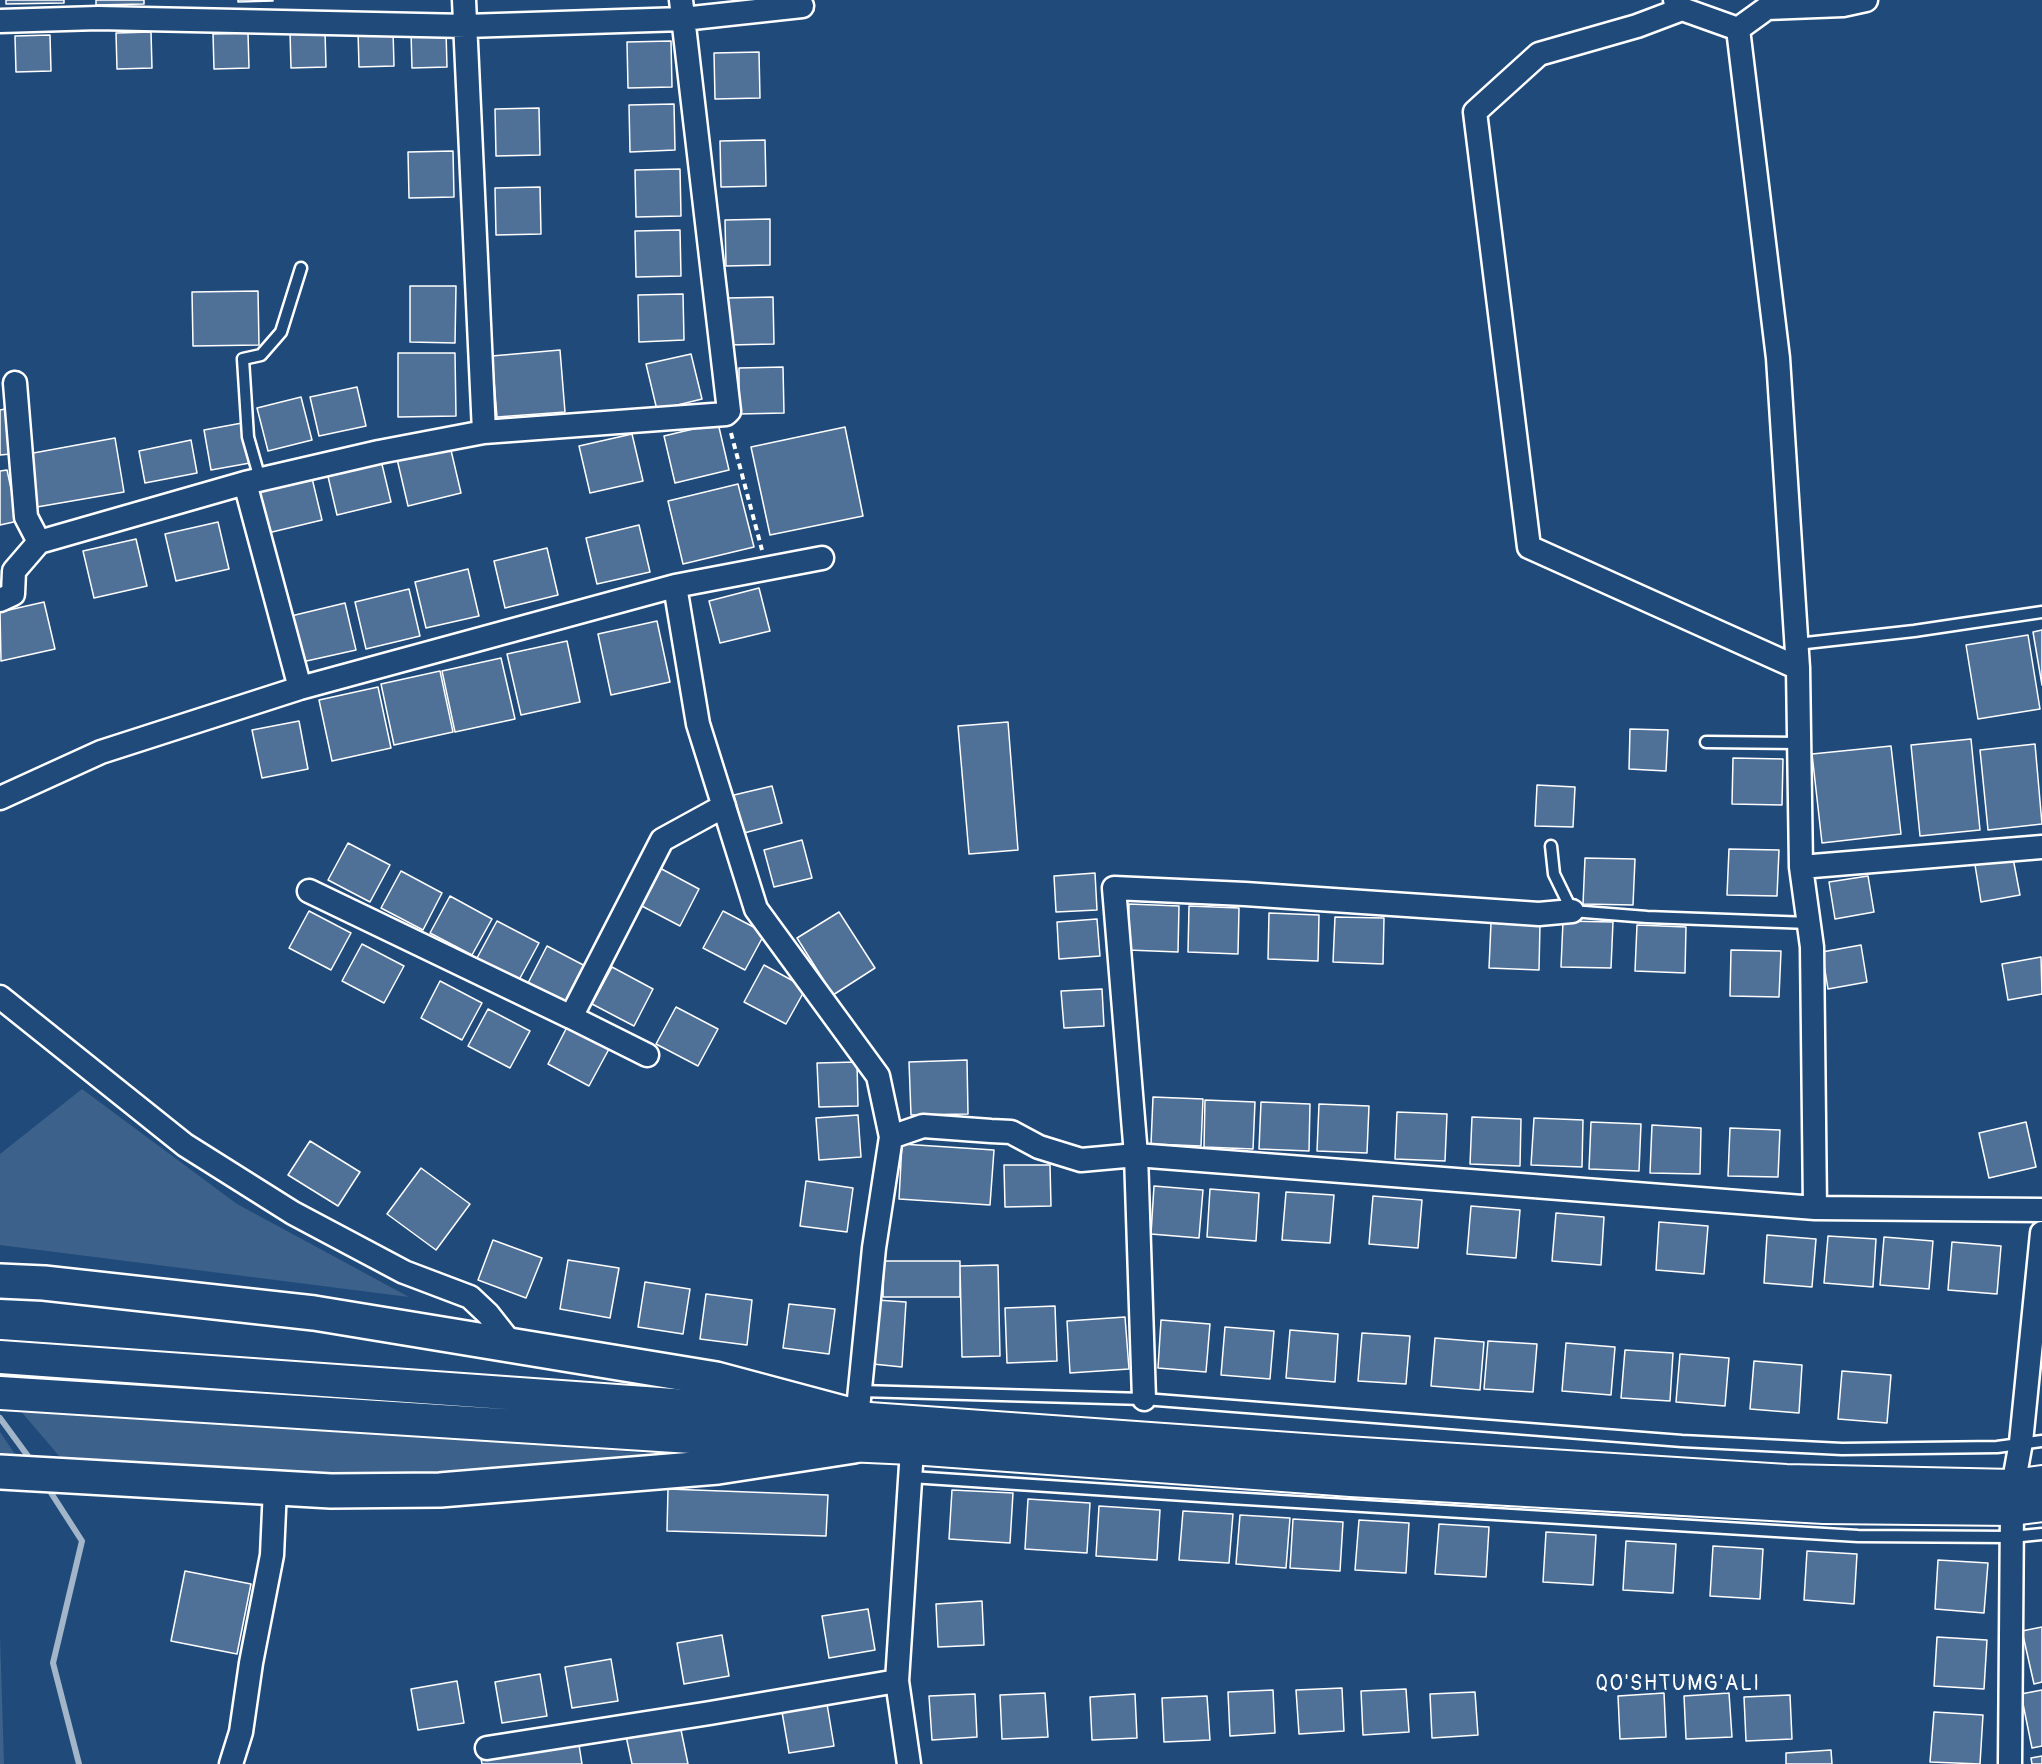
<!DOCTYPE html>
<html>
<head>
<meta charset="utf-8">
<style>
	body { margin:0 }
	canvas { display:block; background:#1f4a7a }
</style>
</head>
<body>
<canvas width="2042" height="1764"></canvas>
<script>
const c = document.querySelector('canvas').getContext('2d');
c.lineJoin = 'round';
function fill(path, color) { c.fillStyle = color; c.fill(path, 'evenodd'); }
function trace(path, color, width, dash) { c.strokeStyle = color; c.lineWidth = width; c.lineCap = dash ? 'butt' : 'round'; c.setLineDash(dash || []); c.stroke(path); }
function drawText(font, color, halo, rows, align = 'center') {
  c.font = font + ' Pangolin,sans-serif'; c.lineWidth = 5; c.setLineDash([]); c.textBaseline = 'middle'; c.strokeStyle = halo; c.fillStyle = color; for (const [text, x, y, turn = 0] of rows) {
    c.save(); c.translate(x, y); c.rotate((+turn || 0) * Math.PI / 180); c.textAlign = isNaN(turn) ? turn : align; if (halo) c.strokeText(text, 0, 0); c.fillText(text, 0, 0); c.restore();
  }
}
fill(new Path2D(`
	M82 1089 237 1204 409 1297 0 1245V1154Z
	M13 1402 716 1459 331 1476 60 1457Z
	M0 1432 17 1457 0 1458Z
	M0 1635 4 1764H0Z`), '#3c618b');
trace(new Path2D(`
	M0 1418 33 1463
	M46 1485 82 1541 53 1663 79 1764`), '#a3b5c8', 6);
const building = new Path2D(`
	M6 0H64V3L6 4Z
	M96 0H144V4L96 5Z
	M238 0H273V1L238 2Z
	M393 30 394 66 359 67 358 31Z
	M325 31 326 67 291 68 290 32Z
	M446 31 447 67 412 68 411 32Z
	M151 32 152 68 117 69 116 33Z
	M248 33 249 68 214 69 213 34Z
	M50 35 51 71 16 72 15 36Z
	M671 41 672 87 628 88 627 42Z
	M759 52 760 98 715 99 714 53Z
	M674 104 675 150 630 152 629 105Z
	M539 108 540 155 496 156 495 109Z
	M765 140 766 186 721 187 720 141Z
	M453 151 454 197 409 198 408 152Z
	M680 169 681 216 636 217 635 170Z
	M540 187 541 234 496 235 495 188Z
	M770 219V265L726 266 725 220Z
	M680 230 681 276 636 277 635 231Z
	M410 286H456L455 343 410 342Z
	M258 291 259 345 193 346 192 292Z
	M683 294 684 340 639 342 638 295Z
	M773 297 774 344 729 345 728 298Z
	M560 350 565 412 497 417 492 356Z
	M398 353H455L456 416 398 417Z
	M691 354 702 399 657 410 646 364Z
	M783 367 784 413 739 414V368Z
	M357 387 366 426 319 436 310 397Z
	M301 397 312 440 268 451 257 408Z
	M5 409 11 454 0 455V410Z
	M242 423 250 463 211 470 204 430Z
	M718 423 729 470 675 483 664 436Z
	M845 427 863 516 770 535 751 447Z
	M632 434 643 481 590 493 579 446Z
	M115 438 124 492 37 507 28 454Z
	M191 440 197 473 145 483 139 451Z
	M450 446 461 493 408 506 397 459Z
	M380 456 391 502 337 515 326 468Z
	M7 470 18 521 0 525V471Z
	M311 474 322 520 268 533 257 486Z
	M738 484 754 547 683 564 668 501Z
	M218 522 229 569 176 581 165 534Z
	M639 525 650 572 597 584 586 538Z
	M136 539 147 586 94 598 83 551Z
	M547 548 558 595 505 608 494 561Z
	M468 569 479 616 426 628 415 582Z
	M759 588 770 631 720 643 709 601Z
	M409 589 420 636 366 649 355 602Z
	M44 602 55 649 1 661 0 612Z
	M345 603 356 650 302 662 291 616Z
	M657 621 670 682 611 695 598 634Z
	M2042 630V685L2033 632Z
	M2028 635 2040 709 1978 719 1966 645Z
	M567 641 580 702 521 715 507 654Z
	M501 658 515 719 455 732 442 671Z
	M440 671 453 732 394 745 381 684Z
	M378 687 391 748 332 761 319 700Z
	M299 721 308 769 262 778 252 730Z
	M1008 722 1018 850 969 854 958 726Z
	M1630 729 1668 730 1666 771 1629 769Z
	M1971 739 1980 830 1920 836 1911 745Z
	M2035 744 2042 824 1988 830 1980 750Z
	M1891 746 1901 834 1822 843 1812 754Z
	M1733 758 1783 759 1782 805 1732 804Z
	M1537 785 1575 787 1573 827 1535 826Z
	M772 786 782 823 744 833 734 795Z
	M802 840 812 878 774 887 764 850Z
	M348 843 390 865 370 902 328 880Z
	M1729 849 1779 850 1777 896 1727 895Z
	M1585 858 1635 859 1633 905 1583 904Z
	M2013 858 2020 895 1981 902 1975 865Z
	M658 867 699 889 680 926 638 904Z
	M401 871 442 893 423 930 381 908Z
	M1095 873 1097 910 1056 912 1054 876Z
	M1868 876 1874 912 1835 919 1829 882Z
	M450 896 492 919 472 955 430 933Z
	M1129 904 1179 906 1178 952 1128 950Z
	M1189 906 1239 908 1238 954 1188 952Z
	M309 911 351 933 331 970 289 948Z
	M723 911 765 933 745 970 703 948Z
	M839 912 875 968 833 995 797 938Z
	M1269 913 1319 915 1318 961 1268 959Z
	M1335 917 1384 918 1383 964 1333 962Z
	M1097 919 1100 956 1059 959 1057 922Z
	M497 921 539 943 519 980 477 958Z
	M1563 921 1613 922 1611 968 1561 967Z
	M1491 923 1540 924 1539 970 1489 968Z
	M1637 925 1686 927 1685 973 1635 971Z
	M362 944 404 966 384 1003 342 981Z
	M1861 945 1867 982 1828 989 1822 952Z
	M547 946 589 968 570 1005 528 983Z
	M1731 950 1781 951 1779 997 1730 996Z
	M2041 957 2042 994 2008 1000 2002 964Z
	M764 965 806 988 786 1024 744 1002Z
	M612 967 653 989 634 1026 592 1004Z
	M440 981 482 1003 462 1040 421 1018Z
	M1102 989 1104 1026 1064 1028 1061 991Z
	M676 1007 718 1029 698 1066 656 1044Z
	M488 1009 530 1031 510 1068 468 1046Z
	M567 1027 609 1049 589 1086 548 1064Z
	M967 1060 968 1114 911 1115 909 1062Z
	M857 1062 858 1106 819 1107 817 1063Z
	M1153 1097 1203 1099 1201 1146 1151 1144Z
	M1205 1100 1255 1102 1253 1149 1204 1147Z
	M1261 1102 1310 1104 1309 1151 1259 1149Z
	M1319 1104 1369 1106 1367 1153 1317 1151Z
	M1397 1112 1447 1114 1445 1161 1395 1159Z
	M858 1115 861 1157 819 1160 816 1118Z
	M1472 1117 1521 1119 1520 1166 1470 1164Z
	M1534 1118 1583 1120 1582 1167 1531 1165Z
	M1591 1122 1641 1124 1639 1171 1589 1169Z
	M2026 1122 2036 1167 1989 1178 1979 1133Z
	M1652 1125 1701 1128 1700 1174 1650 1173Z
	M1730 1128 1780 1130 1778 1177 1728 1176Z
	M310 1141 360 1172 338 1206 288 1175Z
	M902 1144 994 1150 990 1205 899 1199Z
	M1004 1165H1050L1051 1206 1005 1207Z
	M421 1168 470 1204 436 1250 387 1214Z
	M806 1181 853 1188 847 1232 800 1226Z
	M1154 1186 1203 1190 1199 1238 1151 1234Z
	M1210 1189 1259 1193 1256 1241 1207 1237Z
	M1286 1192 1334 1195 1330 1243 1282 1240Z
	M1373 1196 1422 1200 1418 1248 1369 1244Z
	M1471 1206 1520 1210 1516 1258 1467 1254Z
	M1556 1213 1604 1217 1601 1265 1552 1261Z
	M1659 1222 1708 1226 1704 1274 1656 1270Z
	M1767 1235 1816 1239 1812 1287 1764 1283Z
	M1828 1236 1876 1239 1873 1287 1824 1283Z
	M1884 1237 1933 1241 1929 1289 1880 1285Z
	M493 1240 542 1258 526 1298 478 1280Z
	M1952 1242 2001 1246 1997 1294 1948 1290Z
	M568 1260 619 1268 610 1318 560 1309Z
	M884 1261H960V1297H883Z
	M998 1265 1000 1356 962 1357 960 1266Z
	M645 1282 690 1289 683 1334 638 1327Z
	M706 1294 752 1300 747 1345 700 1339Z
	M877 1300 906 1302 902 1367 873 1364Z
	M789 1304 835 1309 829 1354 783 1348Z
	M1055 1306 1057 1361 1007 1363 1005 1308Z
	M1125 1317 1129 1369 1070 1373 1067 1321Z
	M1161 1320 1210 1324 1206 1372 1158 1368Z
	M1225 1327 1274 1331 1270 1379 1221 1375Z
	M1290 1330 1338 1334 1335 1382 1286 1378Z
	M1362 1333 1410 1336 1406 1384 1358 1381Z
	M1435 1338 1484 1342 1480 1390 1431 1386Z
	M1488 1341 1537 1344 1533 1392 1484 1389Z
	M1566 1343 1615 1347 1611 1395 1562 1391Z
	M1625 1350 1673 1353 1670 1401 1621 1398Z
	M1680 1354 1729 1358 1725 1406 1676 1402Z
	M1754 1361 1802 1365 1799 1413 1750 1409Z
	M1842 1371 1891 1375 1887 1423 1838 1419Z
	M668 1489 828 1495 826 1536 667 1531Z
	M952 1490 1013 1493 1010 1543 949 1539Z
	M1028 1499 1090 1503 1087 1553 1025 1549Z
	M1099 1506 1160 1510 1157 1560 1096 1556Z
	M1183 1511 1233 1514 1229 1563 1179 1560Z
	M1240 1515 1290 1518 1286 1568 1236 1564Z
	M1293 1519 1343 1522 1340 1571 1290 1568Z
	M1359 1520 1409 1523 1406 1573 1355 1570Z
	M1439 1524 1489 1527 1486 1577 1435 1574Z
	M1546 1532 1596 1535 1593 1585 1543 1582Z
	M1626 1541 1676 1544 1673 1593 1623 1590Z
	M1713 1546 1763 1549 1760 1599 1710 1596Z
	M1807 1551 1857 1554 1854 1604 1804 1600Z
	M1938 1560 1988 1563 1984 1613 1935 1609Z
	M185 1571 251 1584 237 1654 171 1641Z
	M982 1601 984 1645 938 1647 936 1604Z
	M868 1609 875 1650 829 1658 822 1616Z
	M2042 1627V1682L2034 1684 2022 1631Z
	M722 1635 729 1676 684 1684 677 1643Z
	M1937 1637 1987 1640 1984 1689 1934 1686Z
	M611 1659 618 1701 572 1708 565 1667Z
	M540 1674 547 1716 502 1723 495 1682Z
	M457 1681 464 1723 418 1730 411 1689Z
	M1342 1688 1344 1731 1299 1734 1296 1690Z
	M1406 1689 1409 1732 1363 1735 1361 1691Z
	M1273 1690 1275 1733 1230 1736 1228 1692Z
	M2042 1690V1746L2032 1748 2021 1694Z
	M1475 1692 1478 1735 1432 1738 1430 1694Z
	M1045 1693 1048 1737 1002 1739 1000 1695Z
	M1664 1693 1666 1737 1620 1739 1618 1696Z
	M1729 1693 1732 1737 1686 1739 1684 1696Z
	M975 1694 977 1737 932 1740 929 1696Z
	M1135 1694 1137 1738 1092 1740 1090 1697Z
	M1790 1695 1792 1739 1746 1741 1744 1697Z
	M1207 1696 1210 1740 1164 1742 1162 1698Z
	M827 1704 834 1746 789 1753 782 1712Z
	M1934 1712 1983 1715 1980 1764 1930 1762Z
	M680 1725 688 1764H632L626 1736Z
	M579 1745 582 1764H482L481 1759Z
	M1831 1750 1832 1764H1786V1753Z
	M2042 1756V1764H2032L2031 1758Z`);
fill(building, '#507197');
trace(building, '#fff', 1.5);
const service = new Path2D(`
	M260 479 248 437 243 359 261 355 281 332 301 268
	M1797 644 1914 631 2042 612
	M1706 742 1799 743
	M1551 846 1554 874 1572 911 1647 917 1809 923
	M860 1391 1144 1399 1682 1441 1842 1449 1997 1447 2042 1441
	M911 1477 1230 1498 1858 1536 2012 1537 2042 1534`);
const minor = new Path2D(`
	M464 0 484 432
	M1675 0 1682 9 1738 29 1778 358 1798 668 1801 867 1812 947 1815 1208
	M1682 9 1637 26 1539 54 1475 112 1529 547 1798 668
	M0 21 98 18 466 26 683 19 802 6
	M1738 29 1767 8 1843 5 1866 0
	M15 383 26 517 39 542
	M245 483 300 688
	M675 586 698 724 756 909 878 1076 891 1137 874 1248 856 1429
	M0 600 13 594 14 571 39 542 245 483 379 452 484 432 726 414 729 411 681 0
	M0 798 101 752 300 688 675 586 822 558
	M1801 867 2042 847
	M309 891 571 1017 662 840 724 806
	M1572 911 1539 914 1245 894 1114 888 1136 1155 1815 1208 2042 1210
	M0 997 185 1145 293 1213 404 1272 470 1297 488 1314 514 1347
	M571 1017 647 1055
	M891 1137 923 1126 991 1131 1011 1132 1039 1147 1081 1160 1136 1155 1144 1399
	M487 1748 710 1713 897 1681
	M231 1764 241 1732 251 1663 272 1555 275 1488
	M909 1764 897 1681 913 1434
	M2010 1764 2012 1509 2013 1486 2021 1442 2042 1233`);
const secondary = new Path2D(`
	M0 1357 1346 1453 1786 1481 2013 1486 2042 1482
	M0 1393 738 1440 912 1448 1351 1480 1824 1507 2012 1509 2042 1505`);
const trunk = new Path2D(`
	M0 1281 44 1283 314 1313 716 1379 858 1417
	M0 1472 331 1491 440 1490 718 1467 854 1446`);
trace(service, '#fff', 15);
trace(minor, '#fff', 27);
trace(secondary, '#fff', 36);
trace(trunk, '#fff', 38);
trace(new Path2D(`
	M731 433 762 550`), '#fff', 4, [6, 4.5]);
trace(service, '#1f4a7a', 10);
trace(minor, '#1f4a7a', 22);
trace(secondary, '#1f4a7a', 32);
trace(trunk, '#1f4a7a', 33);
c.letterSpacing = '1.5px';
drawText('21px', '#fff', '#1f4a7a', [
	["QO'SHTUMG'ALI",1678,1685]
]);
c.letterSpacing = '0px';
</script>
</body>
</html>
